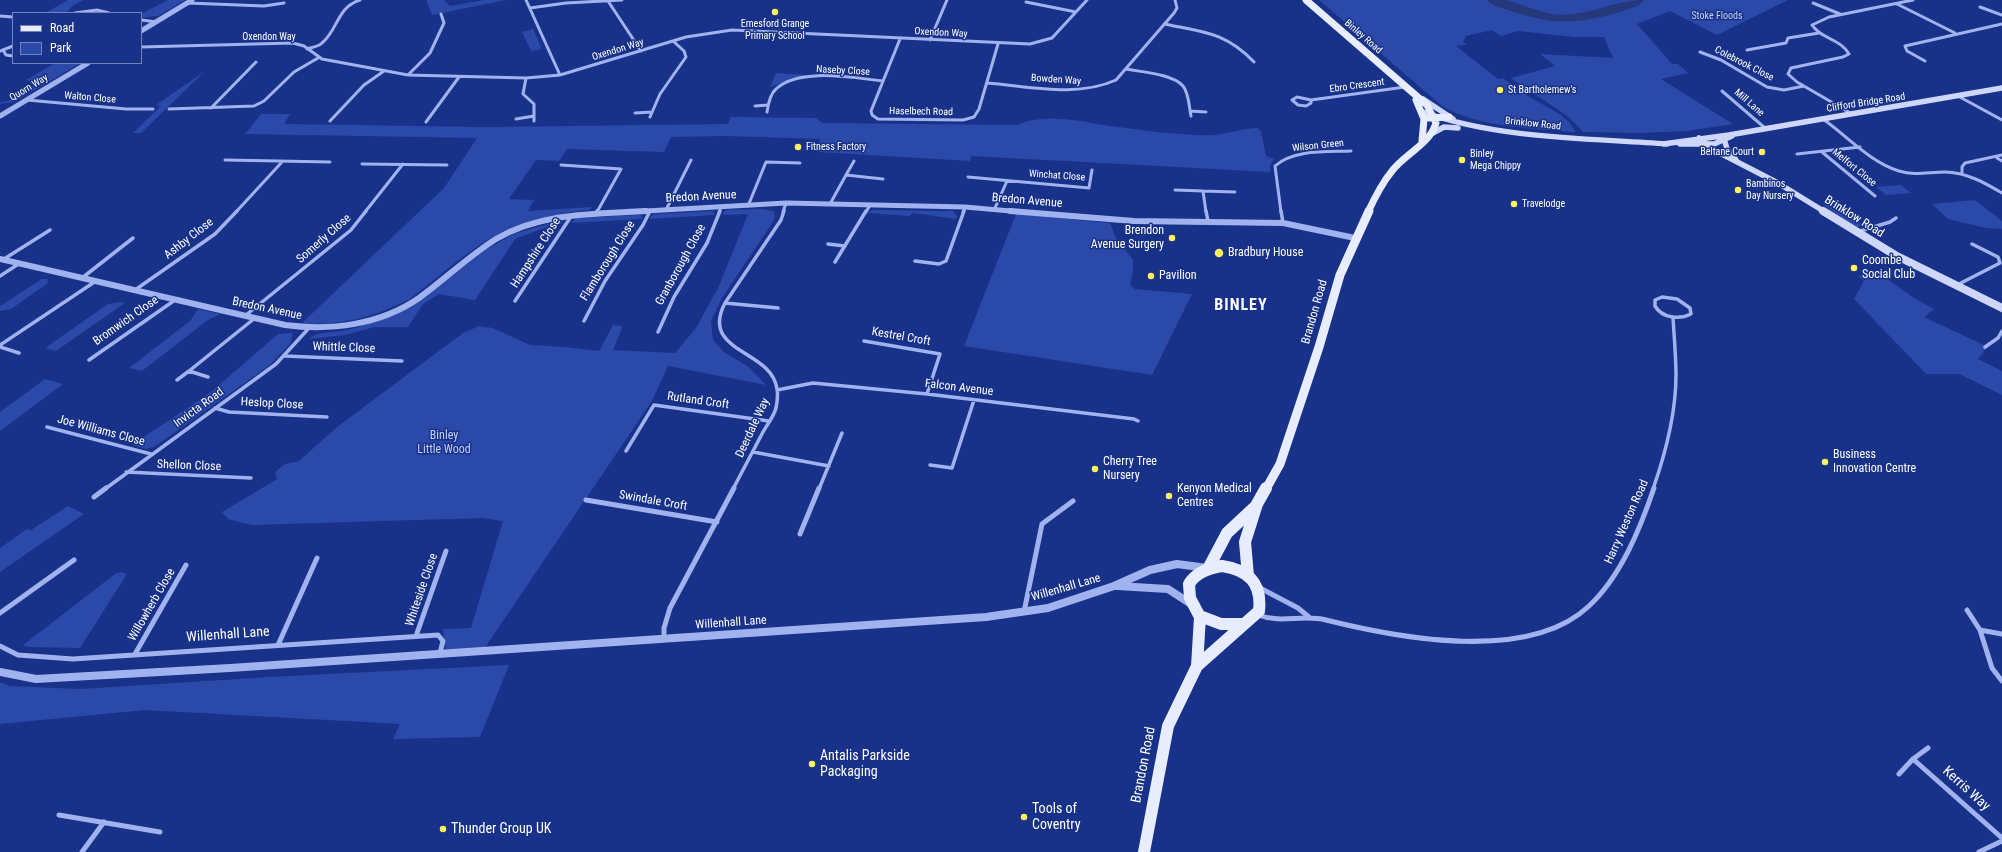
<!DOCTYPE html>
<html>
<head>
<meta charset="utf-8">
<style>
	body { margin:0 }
	#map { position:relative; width:2002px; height:852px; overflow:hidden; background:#183189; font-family:"Roboto Condensed",sans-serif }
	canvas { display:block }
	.legend { position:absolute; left:12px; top:12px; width:130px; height:52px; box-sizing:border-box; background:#183189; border:1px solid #7483b8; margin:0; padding:5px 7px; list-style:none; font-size:12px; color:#fff }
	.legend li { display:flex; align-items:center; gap:8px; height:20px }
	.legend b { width:20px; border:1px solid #7483b8 }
</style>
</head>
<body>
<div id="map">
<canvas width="2002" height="852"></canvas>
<ul class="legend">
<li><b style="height:5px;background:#e7ecff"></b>Road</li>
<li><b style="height:11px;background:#2b49a8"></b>Park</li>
</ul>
</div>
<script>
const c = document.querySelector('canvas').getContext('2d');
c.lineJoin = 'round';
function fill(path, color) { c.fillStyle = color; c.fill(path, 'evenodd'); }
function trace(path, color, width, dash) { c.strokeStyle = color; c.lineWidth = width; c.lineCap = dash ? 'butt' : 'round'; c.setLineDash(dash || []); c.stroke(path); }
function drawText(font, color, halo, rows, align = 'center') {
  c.font = font + ' "Roboto Condensed",sans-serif'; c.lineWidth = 3; c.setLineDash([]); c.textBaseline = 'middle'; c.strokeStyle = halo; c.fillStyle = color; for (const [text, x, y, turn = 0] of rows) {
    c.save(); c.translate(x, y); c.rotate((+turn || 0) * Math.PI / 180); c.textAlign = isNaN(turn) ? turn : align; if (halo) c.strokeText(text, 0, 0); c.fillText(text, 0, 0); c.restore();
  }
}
fill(new Path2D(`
	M68 0H83L72 6 67 13H45Z
	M168 0H185L158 16 141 18V14Z
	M426 0H444L450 6 484 0H506L432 15Z
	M1319 0H1788L1717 35 1670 11 1637 24 1672 64H1678L1688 73 1661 79 1733 124 1687 131 1641 133 1583 132C1563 108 1535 97 1511 78L1555 66 1540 54 1613 58 1604 37H1574L1518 31 1501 36 1492 30 1466 36 1463 42 1467 45 1456 46 1498 79 1503 78 1523 93 1561 115 1569 122 1576 132C1536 129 1476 127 1442 106Z
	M533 29 542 49 531 51 522 32Z
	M55 63H81L14 102 0 104V102L8 101 40 82 26 80Z
	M205 71 141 133H133L161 106 156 105Z
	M776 73 808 75 770 87Z
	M261 114H290L284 124 486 127 728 124 731 117 816 118 822 123 1017 125C1050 111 1085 123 1119 127 1146 131 1173 134 1201 135 1220 137 1239 128 1258 128L1261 132 1266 156 1274 159 1270 165V172L971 156 970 161 817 152 820 139 724 136 671 137 664 152 567 149 559 161 536 160 509 199 534 200 528 211 592 207 590 210C555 213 522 221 491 238 462 255 436 279 410 299 376 316 340 327 302 323L444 188 477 138 245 134Z
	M1901 185 1911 193 1886 195 1876 187Z
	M1975 200 2002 221V229L1986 228 1948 219 1932 204Z
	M1834 201 1863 226 1856 227 1823 205Z
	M763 209 774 211 775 216 773 222 722 298 711 321 713 340 724 352 750 368 766 385 668 366 652 401 484 649 446 650 443 629 471 628 503 521 483 518 252 525 228 519 222 512 277 479 275 472 285 464 299 461 337 427 463 333 479 326 493 328 530 345 565 347 599 351 613 325 623 326 613 350 675 353 696 328 719 286 748 214 722 215 725 210Z
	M873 210 953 211 957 216 956 219 912 213 910 216 867 213Z
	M713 211 715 215 649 219 653 214Z
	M1016 214 1110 223 1115 236 1133 260V271L1130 285 1135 289 1192 294 1152 375 964 346Z
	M637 215H641L642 219 571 223 576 218Z
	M557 221H562V224L550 226 515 239 475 300 439 294 423 304 408 327H374L345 335 309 339C316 332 326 333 335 332 363 328 389 318 414 304L487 249 514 234Z
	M1879 273 1911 296 1934 309 1924 317 1988 347 1978 359 2002 371V395L1959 374H1926L1854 299 1864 281 1858 276Z
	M42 279H47L48 283 11 309 0 311V306Z
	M120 302 125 303 56 351 45 348 108 304Z
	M198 309 220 314 208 320 142 371 129 368 190 321Z
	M289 333H293L290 344 270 365 154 447 146 449 132 445 211 392 278 334Z
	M45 379 63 384 0 431V412Z
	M68 506 84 514 0 572V548L27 529 31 530Z
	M122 572 127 574 80 648 27 647 23 645 115 574Z
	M509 665 480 737 393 739 400 724 145 710 0 724V682L10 686 80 689 269 677Z`), '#2b49a8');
fill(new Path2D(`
	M1487 0C1492 0 1499 0 1505 0 1524 4 1541 14 1561 15 1590 15 1616 0 1644 0 1640 7 1627 9 1620 12 1576 25 1549 25 1505 9 1499 7 1490 5 1487 0Z`), '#25387b');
trace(new Path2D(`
	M526 0 560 75
	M608 1 641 51
	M1026 2 1076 12
	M188 3 264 6 284 3
	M1813 3 1840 14
	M1897 4 1955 33
	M1980 7 2002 15
	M530 8 566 3 622 0
	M75 13 97 10 109 13
	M0 16 13 17
	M141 20 157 22
	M1164 24C1203 32 1225 32 1254 62
	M900 39 871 111 872 115 878 119 963 120 974 117 979 109 998 44
	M930 40 947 0
	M141 47 293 43 304 46 322 59 408 75 526 78 560 75 686 37 732 30 1030 44 1052 38 1087 0
	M307 49C312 47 318 47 322 43 338 30 337 7 360 0
	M3 50 6 55 13 56
	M1747 50 1786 43 1788 38 1819 33
	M0 51 13 46
	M1700 52 1721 60 1767 87 1784 90 1804 86
	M1925 61 1907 51 1905 46 2002 24
	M1126 69C1141 72 1173 74 1183 86 1189 93 1189 107 1191 116
	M408 75 430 53 444 23 441 14
	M526 78 523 94 534 104V121
	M987 83C1029 86 1076 98 1116 80L1174 13 1177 8 1175 0
	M1722 91 1765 128
	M1958 96 2002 120
	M1297 97 1311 100V103L1306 106 1298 105 1292 100Z
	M27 100 126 109H153
	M1311 100 1405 87
	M755 106 768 105
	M211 108 256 62
	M169 109 254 106 264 101 294 72 318 58
	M1190 111 1206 112
	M767 112C768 105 770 94 776 89 799 67 854 78 883 81
	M635 113 652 112
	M1852 114 1797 82 1788 74 1791 68 1843 57 1849 54C1841 39 1821 39 1812 25L1829 17 1913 0
	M650 117 660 94 686 57 684 51 673 41
	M516 119 534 116
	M1823 119C1847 136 1870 162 1899 171 1914 176 1929 172 1945 172 1966 172 1985 183 2002 193
	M330 121 364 85 384 71
	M426 122 459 77
	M1822 152 1875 196
	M1797 154 1860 147
	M1997 158 2002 161
	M225 160 330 162
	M362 164 447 165
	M561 165 621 169 597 212
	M1962 174V167L1965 163 2002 155
	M846 175 854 161
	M968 177 1089 188 1092 170
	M1175 190 1203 191 1206 212
	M1203 191 1235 192
	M830 204 846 175 883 179
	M748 206 766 162 800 163
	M995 208 1007 181
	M666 210 691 160
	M236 212 282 162
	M365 212 403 164
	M649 212 650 210
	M719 212 721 207
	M783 212 786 203
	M866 212 870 205
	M963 212 965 207
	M1281 212 1275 166C1294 149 1327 152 1351 151`), '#a1b3ee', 3);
trace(new Path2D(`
	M1206 211 1208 221
	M1281 211 1283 223
	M596 213 597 211
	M1857 232 1890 222 1896 218
	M828 244 845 246
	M4 259 50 230
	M915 261 939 264 946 261 964 211
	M835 262 866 211
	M0 276 20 263
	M82 278 133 238
	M1957 285 2000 263 1998 257 1972 244
	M135 290 215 234 237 211
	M1662 297 1677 299 1690 308 1691 314C1679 320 1662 318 1655 306V300Z
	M515 301 572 215
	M725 303 778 308
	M246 315 351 230 366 211
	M584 321 605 281 643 225 650 211
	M658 332 674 297 707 243 720 211
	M864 341 940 354 927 394
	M0 345 96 281
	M0 347 19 353
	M1985 347 1998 338 2002 331
	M285 356 402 361
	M89 360 175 300
	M208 377 189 371 255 318
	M177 380 189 371
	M777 390 813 383 927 394 1134 419 1138 421
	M215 408 229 412 327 417
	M47 427 151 454
	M626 451 654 405 769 421
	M753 452 829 466
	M930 465 952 468 974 400
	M126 472 251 478
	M105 489 276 364 309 328
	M733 489C743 470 753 451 763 432 767 425 774 416 776 408 777 403 778 394 777 389 772 349 699 353 725 303L781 220 784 211
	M819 489 842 433
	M1653 489C1666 452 1676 414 1676 375 1676 356 1674 336 1673 317`), '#a1b3ee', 3.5);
trace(new Path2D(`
	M94 497 106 488
	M586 500 717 522
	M800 534 819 488
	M1260 588 1298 608 1309 617
	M1967 610 1980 630 1992 668 2002 681
	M1024 612 1042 524 1073 501
	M0 613 74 560
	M1258 615C1282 624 1302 614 1326 620 1398 638 1529 663 1589 606 1621 576 1640 529 1654 488
	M1980 630 2002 634
	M416 636 446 551
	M664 639V628L670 608 734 488
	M278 645 317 558
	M0 646 18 655 73 659 438 635 443 641 440 653
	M135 654 186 565
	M1913 759 2002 838
	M1899 774 1913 759 1928 748
	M59 815 160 832
	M82 852 104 822
	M1979 852 2002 841`), '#a1b3ee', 5);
trace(new Path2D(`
	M141 31 192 0
	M0 116 88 63
	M628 212 786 203 965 207 1022 212`), '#a1b3ee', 5);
trace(new Path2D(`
	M1010 211 1134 221 1283 223 1355 238
	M0 259 285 325C331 331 380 325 419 298 445 279 469 256 496 239 541 212 596 214 646 211`), '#a1b3ee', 6);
trace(new Path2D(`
	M1117 586 1168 589 1191 604
	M0 672 36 679 230 668 986 617 1048 608 1114 586 1150 570 1177 564 1207 568`), '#a1b3ee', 8);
trace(new Path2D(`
	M1423 99 1453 119
	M1423 112C1499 139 1587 138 1667 144
	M1433 133 1444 127 1458 128
	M1699 138 1716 151 1778 183 1825 212
	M1725 142 1727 149 1736 160
	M1663 144 1729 135 2002 88
	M1680 144H1714L1732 136`), '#ced7fa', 5.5);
trace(new Path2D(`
	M1823 211 1895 255 2002 308`), '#ced7fa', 8);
trace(new Path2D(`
	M1306 0 1427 105 1436 123C1430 144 1405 154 1392 171 1382 183 1375 197 1368 212
	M1416 100 1424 119 1422 141
	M1429 118 1449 117`), '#e7ecff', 7);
trace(new Path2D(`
	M1266 489 1280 464 1319 347 1340 275 1369 211`), '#e7ecff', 9);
trace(new Path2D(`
	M1222 566C1249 570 1262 583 1259 611L1197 666 1200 617 1190 598 1189 584C1196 572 1209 568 1222 566Z
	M1209 567 1227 533 1256 506
	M1248 576 1245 542 1257 504 1266 488
	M1200 616 1221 624H1243
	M1144 852 1168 726 1197 666`), '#e7ecff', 12);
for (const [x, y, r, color] of [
	[775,12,4,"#fff35d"],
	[1500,90,4,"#fff35d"],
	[798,147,4,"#fff35d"],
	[1762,152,4,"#fff35d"],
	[1462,160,4,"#fff35d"],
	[1738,190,4,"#fff35d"],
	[1514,204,4,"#fff35d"],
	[1172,238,4,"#fff35d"],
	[1219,253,5,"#fff35d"],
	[1854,268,4,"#fff35d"],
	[1151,276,4,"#fff35d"],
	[1825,462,4,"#fff35d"],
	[1095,469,4,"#fff35d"],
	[1169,496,4,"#fff35d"],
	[812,764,4,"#fff35d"],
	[1024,817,4,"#fff35d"],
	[443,829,4,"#fff35d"]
]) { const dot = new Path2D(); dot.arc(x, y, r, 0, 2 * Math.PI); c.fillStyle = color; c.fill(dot); trace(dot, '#183189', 1.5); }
drawText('10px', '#c6d3fa', '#183189', [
	["Stoke Floods",1717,16]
]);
drawText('10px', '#fff', '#183189', [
	["Ernesford Grange",775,24,"center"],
	["Primary School",775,36,"center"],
	["St Bartholemew's",1508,90],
	["Fitness Factory",806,147],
	["Beltane Court",1754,152,"right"],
	["Binley",1470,154],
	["Mega Chippy",1470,166],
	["Bambinos",1746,184],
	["Day Nursery",1746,196],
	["Travelodge",1522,204]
], 'left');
drawText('10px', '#fff', '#183189', [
	["Oxendon Way",941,33,3],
	["Oxendon Way",269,37],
	["Binley Road",1363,37,41],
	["Oxendon Way",618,50,-17],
	["Colebrook Close",1744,64,27],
	["Naseby Close",843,71,3],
	["Bowden Way",1056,80,4],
	["Ebro Crescent",1357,86,-8],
	["Quorn Way",29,88,-31],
	["Walton Close",90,98,5],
	["Mill Lane",1749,103,41],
	["Clifford Bridge Road",1866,103,-9],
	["Haselbech Road",921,112,1],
	["Brinklow Road",1533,124,6],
	["Wilson Green",1318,146,-6],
	["Melfort Close",1854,168,39],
	["Winchat Close",1057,176,4]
]);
drawText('12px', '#fff', '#183189', [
	["Bredon Avenue",701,197,-3],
	["Bredon Avenue",1027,201,5],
	["Brinklow Road",1854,217,32],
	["Ashby Close",189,239,-38],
	["Somerly Close",324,239,-41],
	["Hampshire Close",536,253,-57],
	["Flamborough Close",608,261,-58],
	["Granborough Close",681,265,-61],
	["Bredon Avenue",267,309,12],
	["Brandon Road",1315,312,-74],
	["Bromwich Close",126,321,-35],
	["Kestrel Croft",901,337,10],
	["Whittle Close",344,348,2],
	["Falcon Avenue",959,388,7],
	["Rutland Croft",698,401,8],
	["Heslop Close",272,404,3],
	["Invicta Road",199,408,-36],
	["Deerdale Way",753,428,-65],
	["Joe Williams Close",101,431,15],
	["Shellon Close",189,466,2],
	["Swindale Croft",653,501,10],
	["Harry Weston Road",1627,522,-66],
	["Willenhall Lane",1066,588,-16],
	["Whiteside Close",422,590,-71],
	["Willowherb Close",152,605,-60],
	["Willenhall Lane",731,623,-4]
]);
drawText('12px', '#fff', '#183189', [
	["Brendon",1164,231,"right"],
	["Avenue Surgery",1164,245,"right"],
	["Bradbury House",1228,253],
	["Coombe",1862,261],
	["Social Club",1862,275],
	["Pavilion",1159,276],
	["Business",1833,455],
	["Innovation Centre",1833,469],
	["Cherry Tree",1103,462],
	["Nursery",1103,476],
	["Kenyon Medical",1177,489],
	["Centres",1177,503]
], 'left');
drawText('12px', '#c6d3fa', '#183189', [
	["Binley",444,436],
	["Little Wood",444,450]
]);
drawText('14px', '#fff', '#183189', [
	["Willenhall Lane",228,635,-4],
	["Brandon Road",1144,765,-79],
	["Kerris Way",1966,789,42]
]);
drawText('14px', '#fff', '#183189', [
	["Antalis Parkside",820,756],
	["Packaging",820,772],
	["Tools of",1032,809],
	["Coventry",1032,825],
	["Thunder Group UK",451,829]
], 'left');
c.letterSpacing = '1px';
drawText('bold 16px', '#fff', '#183189', [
	["BINLEY",1241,306]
]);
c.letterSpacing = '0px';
</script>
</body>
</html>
